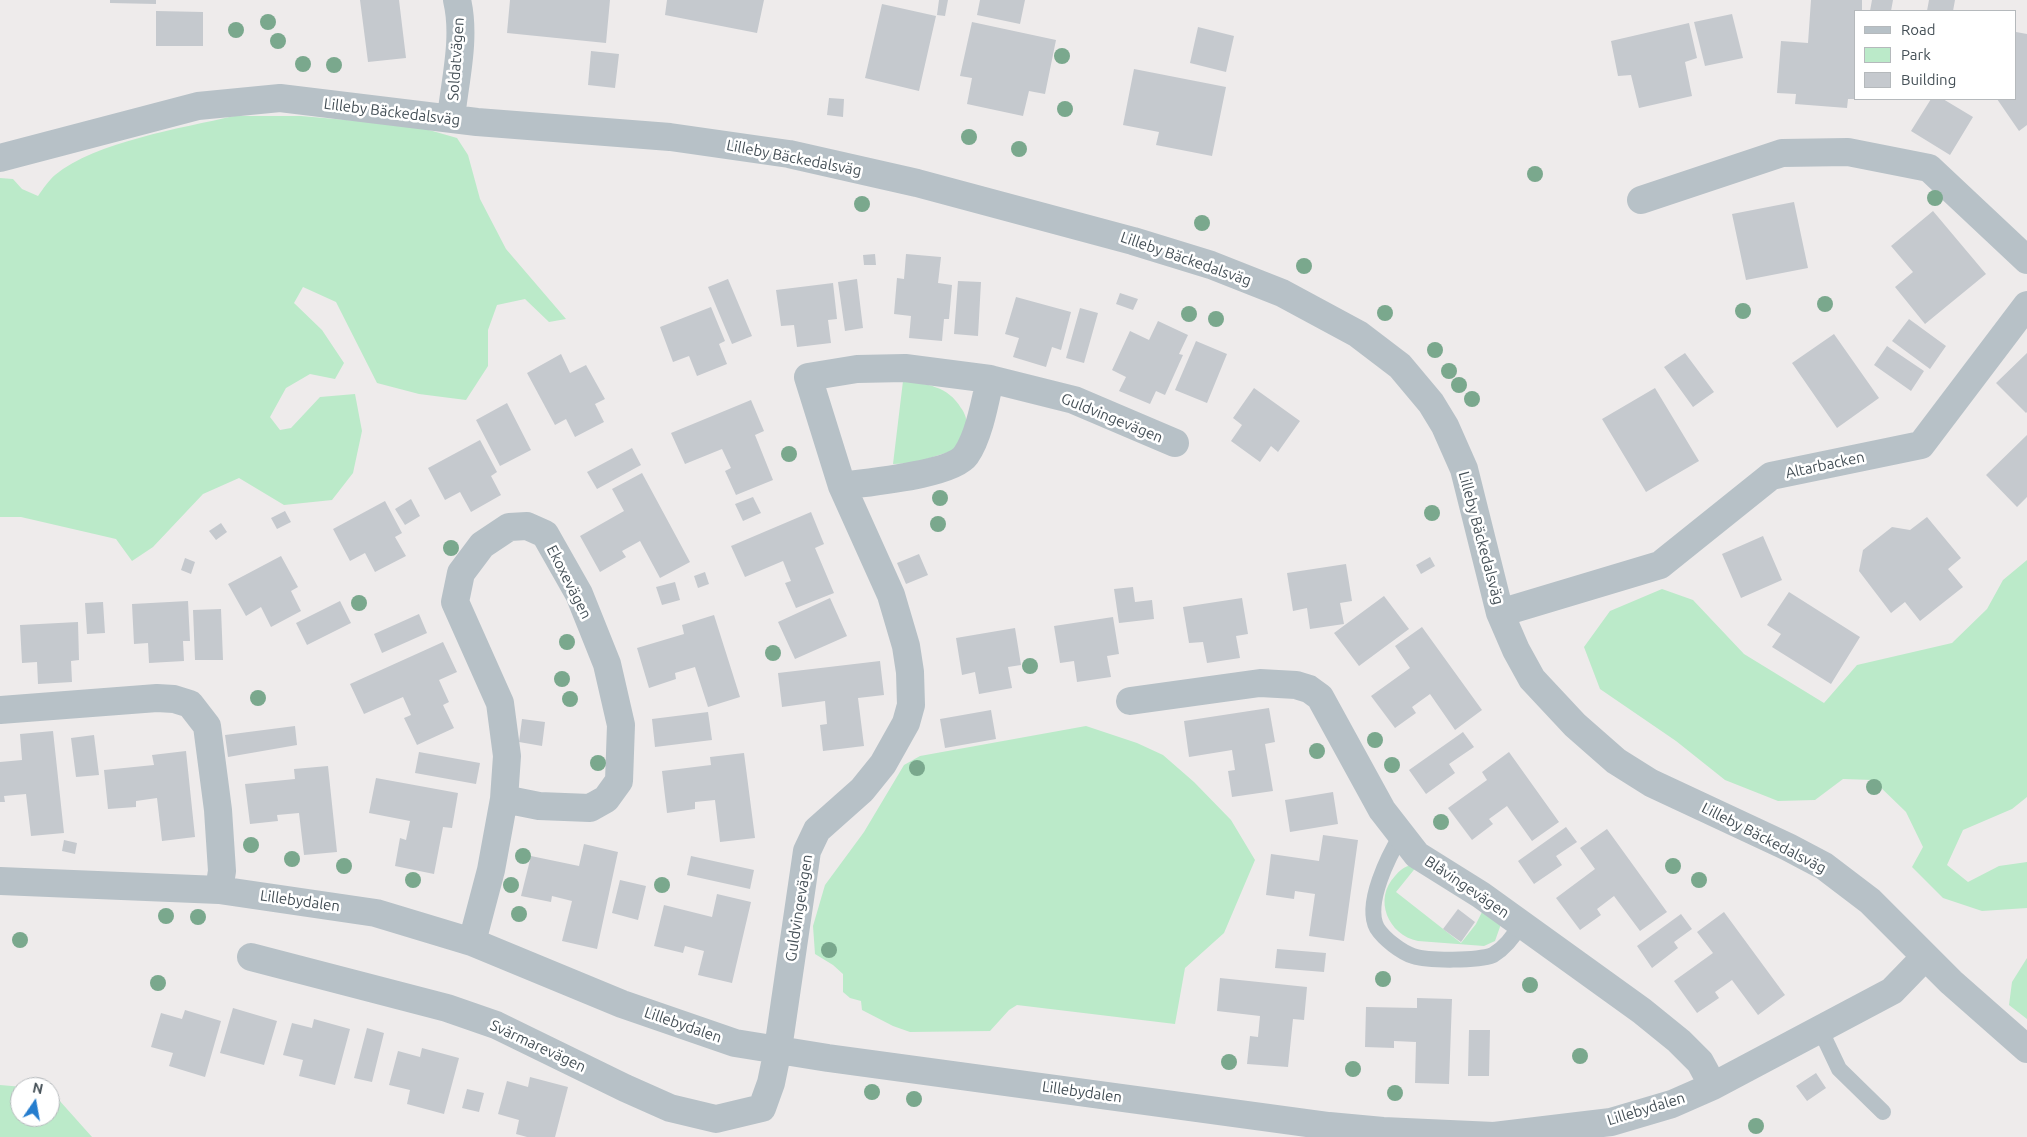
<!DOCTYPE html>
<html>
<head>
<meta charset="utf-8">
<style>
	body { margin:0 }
	#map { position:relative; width:2027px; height:1137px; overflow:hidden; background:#eeebeb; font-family:Ubuntu,sans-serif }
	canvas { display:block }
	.legend { position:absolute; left:1854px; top:10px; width:162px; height:90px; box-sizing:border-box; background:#fff; border:1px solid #b5b9bc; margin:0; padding:6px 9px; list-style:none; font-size:15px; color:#455057 }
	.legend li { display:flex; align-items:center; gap:10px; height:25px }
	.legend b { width:25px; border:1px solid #b5b9bc }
	.north { position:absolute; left:10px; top:1077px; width:50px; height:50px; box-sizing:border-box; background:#fff; border:1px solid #b5b9bc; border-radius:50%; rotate:12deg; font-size:14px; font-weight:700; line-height:20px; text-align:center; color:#455057 }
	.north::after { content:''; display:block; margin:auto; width:18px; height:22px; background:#257dce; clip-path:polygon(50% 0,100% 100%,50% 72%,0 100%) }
</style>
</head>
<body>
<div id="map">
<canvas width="2027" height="1137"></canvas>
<ul class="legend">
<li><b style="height:6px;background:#b7c1c7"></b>Road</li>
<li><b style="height:14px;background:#bbeac9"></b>Park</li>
<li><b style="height:14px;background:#c5c9ce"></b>Building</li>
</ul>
<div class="north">N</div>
</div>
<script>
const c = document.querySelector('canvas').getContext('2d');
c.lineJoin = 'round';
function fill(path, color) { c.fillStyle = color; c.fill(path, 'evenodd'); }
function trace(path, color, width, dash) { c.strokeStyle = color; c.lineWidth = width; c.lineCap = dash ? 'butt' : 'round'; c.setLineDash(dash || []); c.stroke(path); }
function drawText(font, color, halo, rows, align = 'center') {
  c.font = font + ' Ubuntu,sans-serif'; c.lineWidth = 5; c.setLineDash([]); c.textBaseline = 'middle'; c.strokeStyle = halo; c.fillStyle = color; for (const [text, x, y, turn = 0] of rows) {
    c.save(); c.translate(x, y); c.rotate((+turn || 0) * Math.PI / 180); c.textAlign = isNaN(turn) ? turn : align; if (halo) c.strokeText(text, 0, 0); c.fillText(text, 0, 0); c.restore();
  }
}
fill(new Path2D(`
	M234 116H301L415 126 457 138 468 155 480 199 506 249 566 319 549 322 525 299 497 305 488 330V366L466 400 419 394 377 383 336 302 303 287 294 303 322 330 344 363 335 379 310 374 286 388 270 417 280 430 291 428 320 397 355 394 362 431 353 473 332 500 284 505 239 478 203 494 153 547 132 561 116 539 21 517H0V178L13 179 22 189 38 196C43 189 49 180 55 175 95 142 182 128 234 116Z
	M903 381C927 384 948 386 961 408 964 412 967 418 966 423 965 431 960 441 958 449L914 463 893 464Z
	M2027 560V797L2012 809 1963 830 1947 865 1968 882 1999 866 2027 862V908L1982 911 1943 898 1912 867 1923 847 1906 812 1873 780 1843 779 1815 800 1778 801 1725 780 1676 741 1600 689 1584 647 1610 611 1662 589 1693 600 1744 654 1824 703 1857 665 1952 643 1987 609 2003 580Z
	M1086 726 1137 743 1163 755 1194 782 1231 820 1255 860 1224 933 1185 968 1175 1024 1017 1005 1009 1010 990 1031 910 1032 893 1026 862 1010 861 1001 850 998 843 992V974L833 965 815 954 813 926 825 885 864 832 904 765 920 756Z
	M1411 865 1417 866 1396 892 1461 943 1476 924 1485 906 1501 924 1495 941 1484 946 1418 941C1388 935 1373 899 1395 876 1400 870 1404 867 1411 865Z
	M2027 958V1019L2009 1005 2012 982Z
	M0 1085 23 1087H20V1117H50V1090L92 1137H0Z`), '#bbeac9');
fill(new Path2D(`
	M110 0H156V4L110 3Z
	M360 0H399L406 58 368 62Z
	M510 0H610L606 43 507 33Z
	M667 0H764L757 33 665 15Z
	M939 0H948L945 16 937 15Z
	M980 0H1025L1020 24 977 15Z
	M1811 0H1862V11H1856L1855 99H1848L1847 108 1795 104 1796 94 1777 93 1781 41 1808 43Z
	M1872 0H1893L1891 11H1870Z
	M1929 0H1955L1953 11H1927Z
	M882 4 936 16 919 91 865 78Z
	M156 11 203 12V46H156Z
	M1732 14 1743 58 1705 66 1694 22Z
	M972 22 1056 40 1045 94 1029 91 1023 116 967 104 972 78 960 76Z
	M1689 23 1697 58 1685 62 1692 96 1639 108 1631 75 1618 76 1611 41Z
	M1198 27 1234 36 1226 72 1190 63Z
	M2016 32 2027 34V125L2019 131 1997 99H2016Z
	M591 51 619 54 615 88 588 85Z
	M1134 69 1226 87 1212 156 1156 145 1159 132 1123 125Z
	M829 98 844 99 843 117 827 115Z
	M1931 99H1943L1973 117 1950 155 1911 131Z
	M1794 202 1808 268 1746 280 1732 214Z
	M1933 211 1986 274 1925 324 1895 287 1913 272 1891 246Z
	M875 254 876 265H864L863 255Z
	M906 254 941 257 938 283 952 285 949 319H944L942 341 909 338 911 316 894 314 897 278 904 279Z
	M728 279 752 336 732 344 708 287Z
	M857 279 863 328 845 331 838 282Z
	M958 281 981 282 978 336 954 334Z
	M833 283 837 319 828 320 831 343 797 347 794 325 781 326 776 290Z
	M1120 293 1138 299 1133 310 1116 304Z
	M1016 297 1071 312 1061 350 1052 347 1046 367 1013 357 1019 338 1005 334Z
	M711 307 725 341 719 344 727 364 697 376 689 356 673 362 660 327Z
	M1080 308 1098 313 1084 363 1066 358Z
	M1909 319 1946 346 1930 369 1892 341Z
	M1158 321 1188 335 1179 354 1183 355 1165 395 1156 391 1150 404 1119 391 1126 377 1112 370 1130 331 1149 340Z
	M1834 334 1879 398 1837 428 1792 363Z
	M1196 341 1227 354 1207 403 1175 390Z
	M1887 346 1924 371 1911 391 1874 365Z
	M1685 353 1714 392 1693 407 1664 367Z
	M2027 353V412L2026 413 1996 383Z
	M561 354 570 373 586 365 605 399 595 404 604 422 575 437 566 419 555 425 527 373Z
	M1254 388 1300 421 1278 452 1271 446 1260 462 1231 441 1242 425 1233 418Z
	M1655 388 1699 461 1646 492 1602 419Z
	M751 400 764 431 755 435 773 480 736 495 725 471 731 468 722 449 685 464 671 433Z
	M507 403 531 450 500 466 476 420Z
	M2027 435V497L2017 507 1986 475Z
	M480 440 497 472 491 476 501 495 471 512 460 492 445 500 428 468Z
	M632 448 641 465 597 489 587 472Z
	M642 473 690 562 660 578 640 541 622 551 626 557 600 572 580 536 624 511 612 489Z
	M753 497 761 513 743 521 735 504Z
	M411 499 420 516 405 525 395 509Z
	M385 501 402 533 395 537 406 556 375 572 365 553 350 561 333 529Z
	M285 511 291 522 277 529 271 518Z
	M811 512 824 544 815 548 834 593 796 608 785 583 791 581 783 561 745 577 731 546Z
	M1927 517 1961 558 1948 569 1963 587 1920 621 1905 602 1891 613 1859 571 1863 550 1892 527 1910 530Z
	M221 523 227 532 216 540 209 531Z
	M1763 536 1782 580 1741 598 1722 554Z
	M919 554 928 575 906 584 897 563Z
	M281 556 298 587 291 591 301 611 271 627 261 607 246 616 228 584Z
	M1430 557 1435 566 1421 574 1416 565Z
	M185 558 195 562 191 574 181 570Z
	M1346 564 1352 601 1340 603 1344 624 1310 629 1307 608 1293 611 1287 573Z
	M705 572 709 584 698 588 694 576Z
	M675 582 680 600 662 605 656 587Z
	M1133 587 1135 602 1152 600 1154 619 1119 623 1114 589Z
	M1789 592 1860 637 1831 684 1772 647 1781 634 1767 625Z
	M1384 596 1409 629 1359 666 1334 633Z
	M830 598 847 636 795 659 778 622Z
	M1242 598 1248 634 1236 636 1240 658 1207 663 1203 642 1189 643 1183 607Z
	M188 601 190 641H183L184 661 149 663 148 643 134 644 132 604Z
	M340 601 351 623 307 645 296 623Z
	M103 602 105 633 87 634 85 603Z
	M221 609 223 660H195L193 610Z
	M419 614 427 633 382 653 374 634Z
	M714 615 740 697 708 707 695 667 675 673 676 679 649 688 637 648 684 634 682 625Z
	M1113 617 1119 654 1107 656 1111 677 1077 682 1074 661 1060 663 1054 626Z
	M78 622 79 660 71 661 72 682 38 684 37 662 22 663 20 625Z
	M1422 627 1482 710 1455 730 1430 694 1412 707 1416 713 1395 728 1371 696 1410 668 1395 646Z
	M1015 628 1021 665 1008 667 1012 688 979 694 975 672 962 675 956 638Z
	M443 642 457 672 439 680 449 702 443 705 454 728 417 745 404 718 411 715 403 697 364 714 350 684Z
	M880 661 884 695 858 698 864 746 823 751 820 725 827 724 825 701 782 707 778 673Z
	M1269 708 1275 742 1265 744 1273 791 1232 797 1228 771 1235 770 1232 750 1189 757 1184 721Z
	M991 710 996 739 945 748 940 719Z
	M708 712 712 740 655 747 652 719Z
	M522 719 545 722 542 746 519 742Z
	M295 726 297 745 228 757 225 735Z
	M53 731 64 833 31 836 26 794 4 796 5 802H0V762L22 760 20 734Z
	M1463 732 1474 747 1449 764 1455 773 1426 794 1409 770Z
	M94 735 99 775 76 777 71 738Z
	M186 751 195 837 162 841 157 798 136 801V807L108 809 104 770 154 765 152 755Z
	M419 752 480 763 476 784 415 773Z
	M1509 752 1559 822 1532 841 1507 806 1489 819 1493 824 1472 840 1448 808 1487 780 1482 772Z
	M744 753 755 838 720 842 715 800 695 802V809L667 813 662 771 711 765 710 757Z
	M328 766 337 852 304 855 299 813 277 815 278 821 250 824 245 784 295 779 294 769Z
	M376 778 458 793 452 828 443 827 434 874 395 866 400 838 406 840 410 821 369 813Z
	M1333 792 1338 824 1290 832 1285 800Z
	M1566 827 1577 842 1556 856 1562 865 1534 884 1518 861Z
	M1607 829 1667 912 1640 931 1614 896 1597 909 1601 915 1580 930 1556 898 1595 869 1580 848Z
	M1323 835 1358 840 1344 941 1309 936 1315 894 1295 891 1294 899 1266 895 1271 854 1319 861Z
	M64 840 77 843 75 854 62 851Z
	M584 844 618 852 597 949 562 941 572 901 552 896 551 902 521 896 531 856 579 866Z
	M691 856 754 870 750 889 687 875Z
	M620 880 646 886 638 920 612 913Z
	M717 894 751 902 732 983 698 975 704 951 685 946 683 953 654 946 664 905 712 917Z
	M1458 909 1475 922 1461 942 1443 929Z
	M1724 912 1785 995 1758 1015 1732 980 1715 992 1719 998 1697 1013 1674 981 1713 953 1697 932Z
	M1681 914 1692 929 1674 942 1678 948 1652 968 1637 946Z
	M1277 949 1326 953 1324 972 1275 968Z
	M1220 978 1307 987 1304 1020 1293 1019 1288 1067 1247 1064 1250 1036 1258 1037 1260 1016 1217 1011Z
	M1417 998 1452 999 1449 1084 1415 1083 1416 1042 1394 1041V1048L1365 1047 1366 1007 1417 1008Z
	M233 1008 277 1021 264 1065 220 1053Z
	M185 1010 221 1021 205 1077 169 1066 173 1053 151 1047 161 1013 182 1019Z
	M314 1019 350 1029 335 1085 299 1076 303 1060 283 1055 292 1023 312 1028Z
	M367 1028 384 1033 372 1082 354 1078Z
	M1469 1030H1490L1489 1076H1468Z
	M422 1048 459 1058 444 1114 407 1104 410 1090 389 1085 398 1051 420 1057Z
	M1816 1073 1826 1088 1807 1101 1796 1086Z
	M530 1077 568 1087 555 1137H527L516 1134 519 1120 498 1114 507 1081 528 1087Z
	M467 1089 484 1093 479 1112 462 1108Z`), '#c5c9ce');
trace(new Path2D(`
	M1402 834C1389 855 1364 904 1377 928 1384 939 1401 952 1413 956 1428 961 1478 961 1493 955 1505 948 1514 936 1521 924
	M1820 1029 1839 1069 1883 1112`), '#b7c1c7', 16);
trace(new Path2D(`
	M451 118C455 80 466 38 457 0
	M0 158 198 106 280 98 477 122 670 137 789 154 917 183 1133 241 1211 265 1282 293 1358 334 1400 366 1431 403 1445 426 1464 469 1500 613 1516 650 1532 679 1575 725 1616 761 1651 783 1788 847 1824 866 1870 901 1951 982 2027 1049
	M1641 200 1782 153 1848 152 1929 168 2027 260
	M842 486C868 482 952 475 966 455 979 436 985 402 990 379
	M1500 613 1660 565 1771 476 1921 445 2027 305
	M1130 701 1260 683 1296 685 1309 689 1320 697 1382 810 1417 855 1481 895 1642 1011 1679 1041 1700 1062 1713 1086
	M0 710 157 698 174 699 190 704 207 726 218 810 222 871 219 890
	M0 881 219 890 376 913 472 942 622 1004 735 1043 828 1058 1329 1126 1383 1131 1494 1136 1611 1122 1672 1104 1713 1086 1892 991 1925 957
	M472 942 491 870 504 799 507 756 500 703 455 602 461 573 482 545 509 527 527 526 545 534 579 594 607 664 621 725 619 781 606 799 590 808 539 806 504 799
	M251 957 447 1008 496 1025 625 1088 670 1108 716 1119 762 1108 771 1083 778 1049 807 851 817 830 862 790 883 764 906 723 911 705 910 672 906 646 891 595 842 486 808 377 857 369 905 368 990 379 1074 400 1175 443`), '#b7c1c7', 28);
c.fillStyle = '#7aa88d';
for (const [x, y] of [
	[268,22],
	[236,30],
	[278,41],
	[1062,56],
	[303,64],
	[334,65],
	[1065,109],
	[969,137],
	[1019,149],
	[1535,174],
	[1935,198],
	[862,204],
	[1202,223],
	[1304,266],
	[1825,304],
	[1743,311],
	[1385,313],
	[1189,314],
	[1216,319],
	[1435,350],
	[1449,371],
	[1459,385],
	[1472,399],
	[789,454],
	[940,498],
	[1432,513],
	[938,524],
	[451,548],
	[359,603],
	[567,642],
	[773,653],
	[1030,666],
	[562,679],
	[258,698],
	[570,699],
	[1375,740],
	[1317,751],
	[598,763],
	[1392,765],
	[917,768],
	[1874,787],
	[1441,822],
	[251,845],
	[523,856],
	[292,859],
	[344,866],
	[1673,866],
	[413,880],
	[1699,880],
	[511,885],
	[662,885],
	[519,914],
	[166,916],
	[198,917],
	[20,940],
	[829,950],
	[1383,979],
	[158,983],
	[1530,985],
	[1580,1056],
	[1229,1062],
	[1353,1069],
	[872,1092],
	[1395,1093],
	[914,1099],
	[1756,1126]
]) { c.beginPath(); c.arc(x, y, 8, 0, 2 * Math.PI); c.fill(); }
drawText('15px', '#455057', '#fff', [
	["Soldatvägen",456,59,-86],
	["Lilleby Bäckedalsväg",392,112,7],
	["Lilleby Bäckedalsväg",794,158,11],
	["Lilleby Bäckedalsväg",1186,259,19],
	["Guldvingevägen",1112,418,22],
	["Altarbacken",1825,465,-12],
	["Lilleby Bäckedalsväg",1481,538,75],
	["Ekoxevägen",569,582,63],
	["Lilleby Bäckedalsväg",1764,838,27],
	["Blåvingevägen",1467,887,34],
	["Lillebydalen",300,901,8],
	["Guldvingevägen",799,908,-81],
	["Lillebydalen",683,1025,19],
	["Svärmarevägen",538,1046,25],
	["Lillebydalen",1082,1092,8],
	["Lillebydalen",1646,1109,-17]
]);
</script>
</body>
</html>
